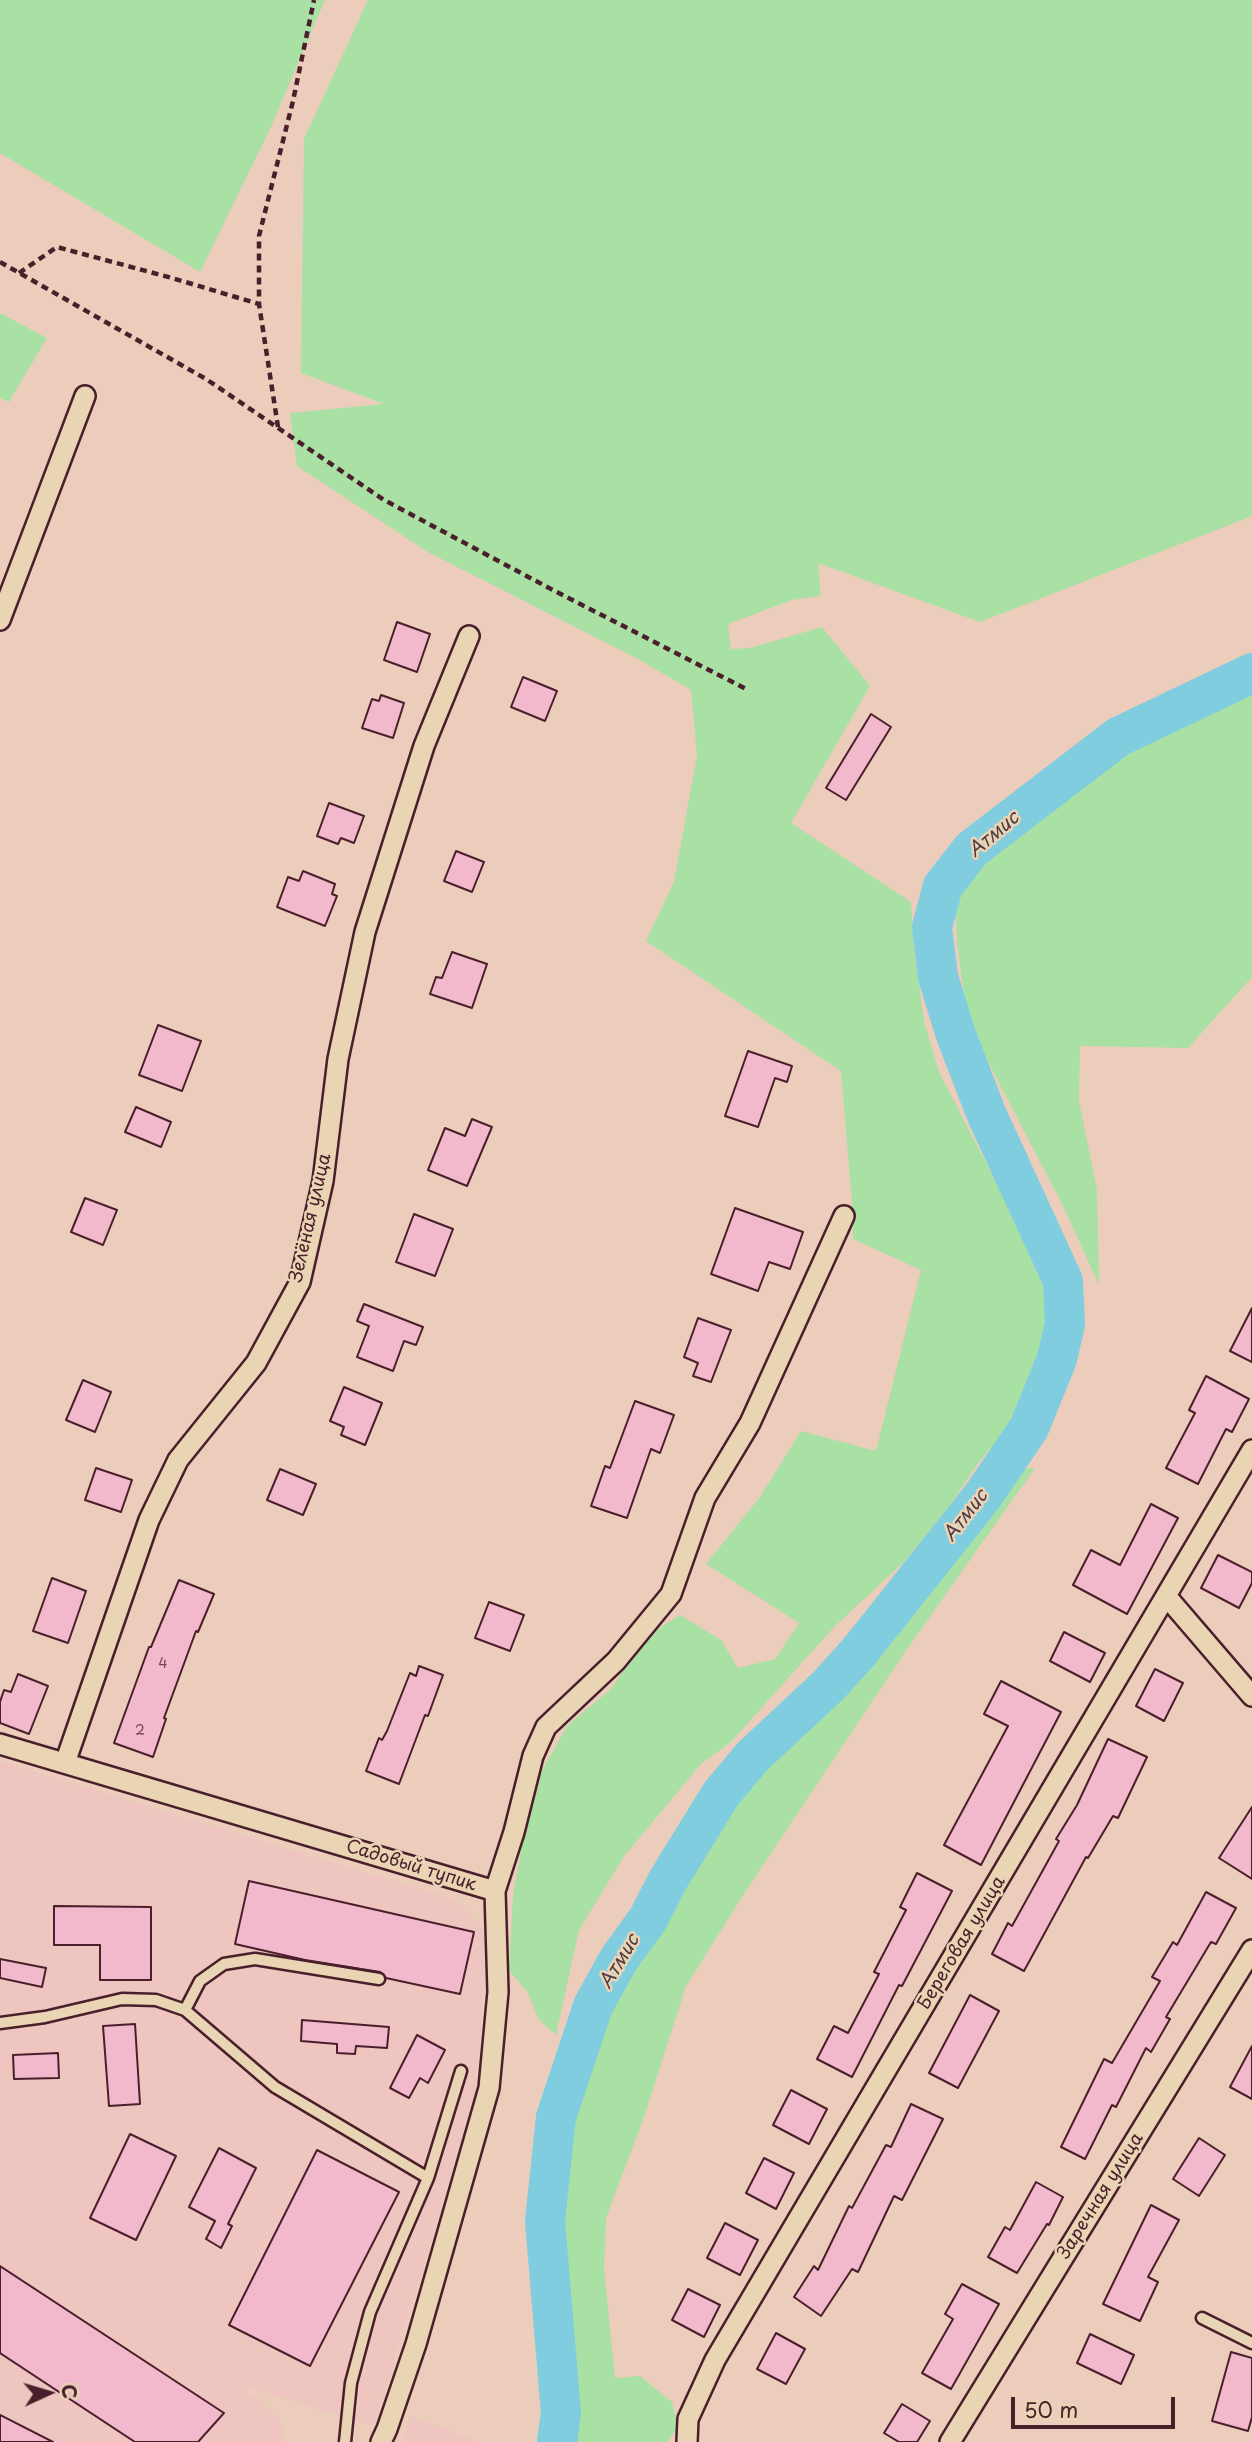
<!DOCTYPE html>
<html>
<head>
<meta charset="utf-8">
<style>
	body { margin:0 }
	#map { position:relative; width:1252px; height:2442px; overflow:hidden; background:#ecccba; font-family:"Playpen Sans",sans-serif }
	canvas { display:block }
	.north { position:absolute; left:14px; top:2358px; width:70px; height:70px; -webkit-text-stroke:5px #e9d4b3; paint-order:stroke; rotate:86deg; font-size:19px; font-weight:700; line-height:28px; text-align:center; color:#4a1f2b }
	.north::after { content:''; display:block; margin:auto; width:24px; height:32px; background:#4a1f2b; clip-path:polygon(50% 0,100% 100%,50% 72%,0 100%) }
	.scale { position:absolute; left:1011px; top:2397px; width:164px; height:32px; box-sizing:border-box; border:4px solid #4a1f2b; border-top:0; padding-left:9px; font-size:21px; line-height:24px; white-space:nowrap; color:#4a1f2b; -webkit-text-stroke:5px #e9d4b3; paint-order:stroke }
</style>
</head>
<body>
<div id="map">
<canvas width="1252" height="2442"></canvas>
<div class="north">С</div>
<div class="scale">50 m</div>
</div>
<script>
const c = document.querySelector('canvas').getContext('2d');
c.lineJoin = 'round';
function fill(path, color) { c.fillStyle = color; c.fill(path, 'evenodd'); }
function trace(path, color, width, dash) { c.strokeStyle = color; c.lineWidth = width; c.lineCap = dash ? 'butt' : 'round'; c.setLineDash(dash || []); c.stroke(path); }
function drawText(font, color, halo, rows, align = 'center') {
  c.font = font + ' "Playpen Sans",sans-serif'; c.lineWidth = 5; c.setLineDash([]); c.textBaseline = 'middle'; c.strokeStyle = halo; c.fillStyle = color; for (const [text, x, y, turn = 0] of rows) {
    c.save(); c.translate(x, y); c.rotate((+turn || 0) * Math.PI / 180); c.textAlign = isNaN(turn) ? turn : align; if (halo) c.strokeText(text, 0, 0); c.fillText(text, 0, 0); c.restore();
  }
}
fill(new Path2D(`
	M0 1761 453 1899 486 1931 478 2088 374 2426 240 2385 278 2417 286 2442H0Z
	M411 2416 479 2442H401Z`), '#eec6bf');
fill(new Path2D(`
	M0 0H325L270 129 200 272 0 153Z
	M368 0H1252V516L980 622 818 563 821 596 792 600 728 624 731 649 750 648 822 627 870 686 791 823 911 902 914 950 924 1021 939 1072 996 1182 1051 1303 1052 1326 1044 1354 1004 1432 979 1462 946 1511 904 1562 835 1626 731 1742 701 1764 625 1855 579 1930 556 2035 539 2020 528 1993 509 1970 513 1896 522 1845 541 1772 568 1725 611 1689 628 1664 658 1629 680 1615 721 1640 738 1668 775 1659 799 1623 706 1564 760 1497 801 1431 876 1451 921 1270 853 1239 852 1203 841 1071 646 941 674 882 697 756 691 690 638 659 428 552 297 466 290 413 384 404 301 373 304 139Z
	M0 313 47 338 9 402 0 398Z
	M1252 683V977L1188 1048 1080 1046 1079 1101 1097 1190 1099 1285 1062 1204 982 1050 964 995 957 943 956 912 965 873 976 859 1027 824 1057 792 1096 767Z
	M1035 1468 905 1652 747 1889 686 1986 643 2120 606 2218 604 2269 615 2378 640 2376 672 2402 678 2428 667 2442H576L579 2407 570 2291 562 2249 570 2112 590 2051 622 1989 640 1941 662 1903 701 1855 740 1787 772 1756 808 1707 858 1672 913 1609 1014 1469Z`), '#a9e1a5');
trace(new Path2D(`
	M557 2442 561 2413 545 2221 556 2117 593 2006 619 1959 648 1919 668 1880 721 1794 752 1757 828 1686 858 1653 982 1497 1029 1428 1057 1359 1065 1324 1063 1281 986 1113 956 1035 938 977 932 927 943 886 972 849 1118 737 1252 673`), '#81cde0', 40);
const building = new Path2D(`
	M397 622 430 634 417 672 384 660Z
	M523 677 557 691 545 721 511 707Z
	M381 695 404 703 393 738 362 728 372 699 379 701Z
	M871 714 891 727 846 800 826 788Z
	M329 803 364 816 354 843 341 838 338 844 317 836Z
	M456 851 484 862 472 892 444 881Z
	M303 871 335 884 332 894 337 896 325 926 277 907 288 877 299 881Z
	M452 952 487 964 472 1008 430 994 436 977 442 978Z
	M158 1025 201 1041 182 1091 139 1075Z
	M748 1051 792 1066 787 1082 775 1078 758 1127 725 1116Z
	M136 1107 171 1122 161 1147 125 1132Z
	M472 1119 492 1127 467 1186 428 1170 445 1128 465 1136Z
	M85 1198 117 1210 103 1245 71 1232Z
	M735 1208 803 1232 790 1269 769 1262 758 1291 711 1274Z
	M414 1214 453 1229 435 1276 396 1262Z
	M364 1304 423 1327 416 1345 404 1341 393 1371 357 1357 369 1326 357 1321Z
	M1252 1308V1362L1230 1351Z
	M698 1318 731 1330 711 1382 693 1376 698 1363 684 1357Z
	M1206 1376 1249 1399 1232 1432 1226 1429 1198 1484 1166 1468 1195 1413 1189 1410Z
	M83 1380 111 1392 95 1432 66 1420Z
	M344 1387 382 1403 365 1445 341 1435 344 1427 330 1421Z
	M635 1401 674 1415 660 1453 651 1449 627 1518 591 1506 605 1466 610 1468Z
	M96 1468 132 1480 121 1512 85 1500Z
	M280 1469 316 1484 303 1515 267 1500Z
	M1151 1504 1178 1518 1127 1614 1073 1585 1091 1550 1120 1565Z
	M1218 1555 1252 1572V1583L1239 1608 1201 1588Z
	M52 1578 86 1591 68 1643 33 1631Z
	M179 1580 214 1594 198 1632 196 1631 164 1718 166 1719 153 1757 114 1743 149 1647H151Z
	M489 1602 524 1615 510 1651 475 1638Z
	M1064 1632 1105 1653 1090 1682 1050 1661Z
	M419 1666 443 1675 428 1716 425 1715 399 1784 366 1771 379 1738 382 1740 387 1731 410 1673 416 1676Z
	M1155 1669 1183 1683 1164 1721 1136 1706Z
	M18 1674 48 1686 29 1734 0 1723V1702L4 1690 11 1692Z
	M1001 1681 1061 1712 981 1865 944 1845 1008 1726 984 1714Z
	M1108 1739 1147 1757 1118 1818 1113 1816 1088 1858 1086 1857 1024 1971 992 1954 1008 1923 1012 1926 1059 1841 1056 1839 1077 1805Z
	M1252 1807V1879L1219 1858Z
	M917 1873 952 1891 902 1986 899 1985 852 2077 817 2059 834 2026 848 2033 879 1974 874 1972 906 1910 900 1907Z
	M249 1881 474 1932 460 1994 386 1978 380 1972 305 1960 235 1944Z
	M1206 1892 1236 1908 1216 1944 1211 1942 1166 2017 1170 2019 1151 2052 1146 2048 1116 2107 1112 2105 1085 2159 1061 2147 1104 2059 1112 2063 1160 1981 1152 1977 1173 1942 1177 1945Z
	M54 1906 151 1907V1980H100V1945H54Z
	M0 1959 46 1968 42 1987 0 1978Z
	M970 1995 999 2011 958 2088 929 2073Z
	M302 2020 389 2027 387 2048 356 2046 355 2054 337 2053V2044L301 2041Z
	M135 2024 140 2104 109 2106 103 2026Z
	M417 2035 445 2050 428 2083 420 2078 409 2098 390 2088Z
	M1252 2046V2099L1230 2087Z
	M58 2053 59 2078 14 2079 13 2055Z
	M791 2090 827 2109 809 2144 773 2125Z
	M911 2104 943 2119 902 2200 894 2196 858 2272 852 2269 821 2316 794 2297 814 2266 818 2270 849 2206 852 2208 886 2145 891 2147Z
	M130 2134 176 2156 136 2240 90 2218Z
	M1199 2138 1225 2155 1199 2196 1173 2179Z
	M219 2148 256 2168 228 2224 232 2226 221 2248 206 2239 215 2221 189 2207Z
	M317 2150 399 2192 310 2366 229 2325Z
	M764 2158 794 2173 776 2209 746 2193Z
	M1036 2182 1063 2197 1049 2225 1047 2224 1017 2273 988 2257 1005 2227 1010 2230Z
	M1151 2205 1179 2220 1148 2277 1158 2282 1140 2321 1103 2304Z
	M725 2223 758 2240 740 2275 707 2258Z
	M0 2266 224 2413 198 2442H135L0 2353Z
	M962 2284 999 2304 951 2389 922 2373 953 2319 945 2314Z
	M688 2289 720 2305 704 2337 672 2320Z
	M776 2333 805 2349 786 2384 757 2369Z
	M1090 2334 1134 2355 1121 2384 1077 2363Z
	M1231 2352 1252 2358V2417L1248 2431 1212 2421Z
	M902 2404 930 2421 917 2442H899L884 2433Z
	M0 2415 53 2442H0Z`);
fill(building, '#f2b8cb');
trace(building, '#4a1f2b', 2);
const lane = new Path2D(`
	M185 2010 200 1981 224 1964 255 1959 379 1979
	M0 2023 45 2017 122 1999 156 2000 185 2010 275 2087 428 2178
	M1202 2318 1252 2343
	M345 2442 351 2383 370 2312 428 2178 461 2071`);
const street = new Path2D(`
	M0 620 85 396
	M1167 1597 1252 1696
	M0 1744 495 1891 498 1992 489 2088 416 2344 387 2429 381 2442
	M65 1763 149 1520 178 1460 256 1363 300 1282 323 1181 338 1059 365 932 424 746 469 636
	M495 1891 514 1832 533 1756 546 1727 616 1661 671 1594 705 1498 750 1423 844 1216
	M687 2442 688 2419 715 2360 1252 1450
	M950 2442 1252 1950`);
trace(lane, '#4a1f2b', 15);
trace(street, '#4a1f2b', 24);
trace(new Path2D(`
	M0 262 206 379 384 500 551 589 748 690
	M19 273 57 247 172 278 259 304
	M278 427 259 304V236L293 101 314 0`), '#4a1f2b', 4.5, [7, 5]);
trace(lane, '#e9d4b3', 10);
trace(street, '#e9d4b3', 19);
drawText('14px', '#744553', null, [
	["4",163,1664],
	["2",140,1731]
]);
drawText('18px', '#4a1f2b', '#e9d4b3', [
	["Зелёная улица",311,1218,-77],
	["Садовый тупик",411,1866,17],
	["Береговая улица",962,1943,-59],
	["Заречная улица",1101,2196,-58]
]);
drawText('italic 19px', '#523946', '#e9d4b3', [
	["Атмис",994,835,-40],
	["Атмис",966,1516,-52],
	["Атмис",620,1962,-59]
]);
</script>
</body>
</html>
